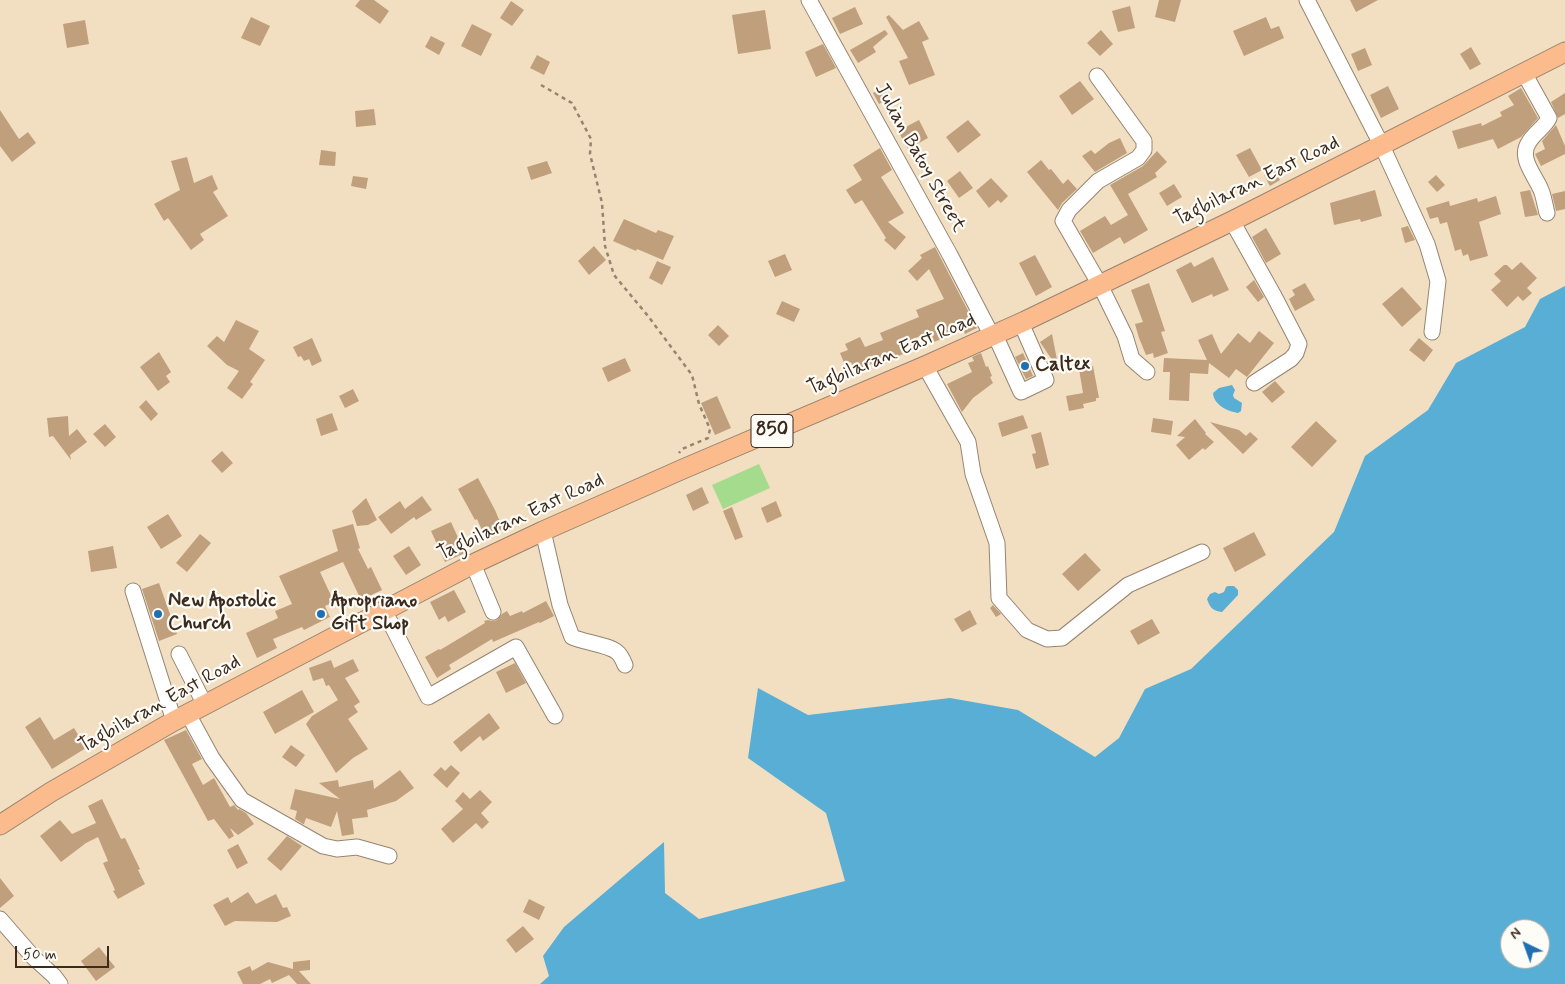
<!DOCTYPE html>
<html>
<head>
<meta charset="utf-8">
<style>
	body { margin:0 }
	#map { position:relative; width:1565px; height:984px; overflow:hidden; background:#f2dfc1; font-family:Mynerve,sans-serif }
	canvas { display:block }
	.north { position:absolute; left:1500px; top:919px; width:50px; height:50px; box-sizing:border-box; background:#fdfcf7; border:1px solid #afa8a0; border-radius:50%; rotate:318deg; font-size:14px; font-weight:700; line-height:20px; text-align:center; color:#3b2a1e }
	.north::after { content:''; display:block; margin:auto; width:18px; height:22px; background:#1f6fb2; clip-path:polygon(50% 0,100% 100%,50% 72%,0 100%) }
	.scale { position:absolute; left:15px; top:946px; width:94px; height:22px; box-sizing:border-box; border:2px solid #3b2a1e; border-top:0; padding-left:6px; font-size:15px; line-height:18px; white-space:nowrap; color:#3b2a1e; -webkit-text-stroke:4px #fdfcf7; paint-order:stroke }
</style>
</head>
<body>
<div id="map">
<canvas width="1565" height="984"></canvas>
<div class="north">N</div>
<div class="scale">50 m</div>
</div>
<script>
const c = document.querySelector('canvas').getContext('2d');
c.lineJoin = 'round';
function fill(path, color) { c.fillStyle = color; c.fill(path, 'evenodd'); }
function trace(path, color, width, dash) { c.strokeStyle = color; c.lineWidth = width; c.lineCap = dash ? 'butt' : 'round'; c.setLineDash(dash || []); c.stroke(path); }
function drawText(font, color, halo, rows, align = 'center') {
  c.font = font + ' Mynerve,sans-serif'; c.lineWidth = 4.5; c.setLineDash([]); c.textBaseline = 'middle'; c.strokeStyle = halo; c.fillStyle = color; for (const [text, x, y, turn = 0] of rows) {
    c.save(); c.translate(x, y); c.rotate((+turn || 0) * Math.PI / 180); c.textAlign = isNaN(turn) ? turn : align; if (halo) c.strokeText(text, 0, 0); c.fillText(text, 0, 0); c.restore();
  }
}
fill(new Path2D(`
	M759 464 770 488 723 509 712 485Z`), '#a4db8c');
fill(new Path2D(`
	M1565 286V984H540L549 976 543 956 564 927 664 842 665 893 699 919 845 881 826 813 748 758 758 688 808 715 950 698 1018 710 1095 757 1119 738 1145 689 1191 669 1334 532 1365 456 1428 410 1456 363 1525 327 1540 299ZM1510 929H1540V959H1510Z
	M1232 385 1235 390 1233 395 1234 398 1242 403 1241 411 1238 413C1227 411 1214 405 1213 393L1219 388Z
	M1228 586H1234L1238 590V595L1222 612C1213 611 1210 608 1207 599L1210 594 1215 592 1219 594 1224 592 1226 587Z`), '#58aed4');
fill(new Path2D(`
	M360 0H374L389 11 380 24 355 6Z
	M1159 0H1181L1175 22 1155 17Z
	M1350 0H1378L1356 12Z
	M511 1 524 10 512 26 500 18Z
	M1130 6 1135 28 1118 32 1112 11Z
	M855 7 863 24 840 34 832 18Z
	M765 10 771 49 738 54 732 15Z
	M889 15 903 30 919 21 929 39 922 42 935 75 909 85 899 61 908 58 886 17Z
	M251 17 270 26 260 46 241 38Z
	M1266 17 1271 29 1279 26 1284 38 1244 56 1233 31Z
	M85 20 89 44 67 48 63 24Z
	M472 24 492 34 481 56 461 46Z
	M885 30 888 34 873 47 876 52 858 63 850 50Z
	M1101 30 1113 44 1100 56 1087 43Z
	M431 36 445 43 439 55 425 47Z
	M823 44 836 68 816 77 805 52Z
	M1471 47 1481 64 1470 70 1460 54Z
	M1365 48 1372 65 1358 71 1351 54Z
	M537 55 550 62 544 75 530 68Z
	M1080 81 1094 99 1072 115 1059 96Z
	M1388 86 1399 109 1381 118 1370 95Z
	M884 87 889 98 879 104 873 93Z
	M1521 88 1538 118 1521 137 1498 149 1493 139 1458 149 1452 131 1481 123 1482 126 1502 116 1500 112 1514 105 1508 96Z
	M1565 93V114L1558 118 1551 102Z
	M374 109 376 125 356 127 355 111Z
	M0 110 19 139 28 132 36 143 12 162 0 146Z
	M919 120 928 138 908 149 898 131Z
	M968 120 981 135 958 153 946 137Z
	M1556 125 1565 146V154L1541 166 1535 154 1545 149 1542 141Z
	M1120 138 1127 153 1095 172 1082 156 1091 150 1095 154 1109 143Z
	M880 148 892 170 881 177 904 213 888 222 906 237 895 250 884 240 886 238 862 200 855 204 846 190 862 180 853 165Z
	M1250 148 1262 170 1249 177 1236 155Z
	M321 150 336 152 335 166 319 165Z
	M1157 151 1167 162 1155 173 1157 177 1128 194 1148 230 1124 244 1120 237 1093 253 1080 231 1105 216 1111 225 1128 215 1110 185 1143 166Z
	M187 157 194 183 212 175 218 189 213 192 228 216 200 234 204 240 191 250 168 218 164 221 154 204 180 190 171 161Z
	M1041 160 1049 170 1051 169 1063 184 1068 179 1077 189 1062 203 1058 210 1027 172Z
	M547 161 552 173 531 180 527 167Z
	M1274 169 1280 180 1270 186 1264 175Z
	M960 171 973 188 959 198 947 181Z
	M1436 175 1445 185 1437 192 1428 182Z
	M353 176 368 178 366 189 351 186Z
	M991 178 1008 196 1001 203 998 200 989 208 976 191Z
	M1174 184 1182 197 1167 206 1159 193Z
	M1375 190 1382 216 1361 222 1360 219 1334 225 1330 203Z
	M1530 190 1538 215 1525 217 1520 192Z
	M1565 191V209L1556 211 1552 194Z
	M1496 196 1501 214 1479 222 1488 256 1470 261 1468 254 1463 256 1461 249 1455 251 1447 222 1440 224 1438 217 1430 219 1426 208 1449 201 1450 206 1477 198 1478 202Z
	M624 219 656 233 658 230 674 236 663 260 637 249 636 251 613 241Z
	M1408 226 1415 240 1405 243 1401 228Z
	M1266 228 1281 254 1266 263 1252 237Z
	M594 246 606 260 589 275 578 261Z
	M935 247 977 328 965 334 963 330 929 344 925 334 903 343 907 352 878 366 876 362 855 371 851 362 845 365 840 353 848 350 845 344 860 337 865 347 883 340 880 333 919 317 916 310 944 299 929 269 917 281 908 271 922 258 920 255Z
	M785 254 792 270 775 277 768 261Z
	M1035 255 1052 287 1036 296 1019 263Z
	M1213 257 1229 290 1213 297 1212 294 1192 303 1176 270 1191 262 1194 267Z
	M657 261 671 267 662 285 649 278Z
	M1521 262 1537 278 1527 288 1532 293 1523 301 1518 296 1507 307 1491 290 1501 281 1494 274 1504 265H1507L1512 270Z
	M1254 280 1264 297 1258 302 1246 287Z
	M1149 283 1165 331 1161 332 1168 353 1154 358 1153 353 1146 355 1139 338 1135 324 1143 322 1131 290Z
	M1305 283 1315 300 1295 311 1289 299 1295 295 1292 290Z
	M1402 287 1422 309 1402 327 1382 304Z
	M782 301 800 309 794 322 776 314Z
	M236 320 259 331 249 349 265 360 250 382 253 384 242 399 227 388 239 371 227 365 207 346 217 336 224 342Z
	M718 325 729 336 719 346 708 335Z
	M1259 331 1274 343 1247 377 1236 369 1229 378 1209 363 1208 374 1190 373 1189 401 1169 400 1170 372H1163L1164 358 1207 360 1198 340 1212 334 1221 354 1238 333 1250 343Z
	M1052 334 1059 370 1040 342Z
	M312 338 322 361 312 366 309 359 304 361 301 356 298 357 293 347Z
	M1419 338 1433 350 1424 362 1409 350Z
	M159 352 171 372 166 376 170 382 158 391 140 367Z
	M981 353 986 367 988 366 992 376 990 377 993 383 973 398 962 412 947 384 972 372 968 363 974 361 972 357Z
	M1023 353 1033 376 1026 379 1015 357Z
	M625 358 631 371 608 382 602 368Z
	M1093 366 1099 398H1096V401L1083 404 1084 408 1069 411 1066 396 1083 393 1079 369Z
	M1275 381 1285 392 1272 403 1262 392Z
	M353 389 359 401 345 408 339 396Z
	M717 396 731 428 715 435 701 403Z
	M146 400 158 414 151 421 139 407Z
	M332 413 338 430 321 436 316 419Z
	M1023 415 1028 428 1002 437 998 423Z
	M68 416 69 436 77 429 87 442 70 455 71 460 53 436 49 437 47 418Z
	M1153 418 1173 421 1171 435 1151 432Z
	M1195 419 1206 433 1205 434 1214 442 1205 450 1203 448 1189 460 1176 445 1185 437 1177 436Z
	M1316 421 1337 441 1312 467 1291 447Z
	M1210 422 1239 430 1246 436 1250 432 1258 439 1243 454Z
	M105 424 116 437 105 447 93 434Z
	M1041 432 1049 465 1036 469 1032 454 1036 453 1031 435Z
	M222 451 233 463 222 473 211 461Z
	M478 478 495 510 503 529 485 537 477 519 475 520 458 489Z
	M702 487 709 503 693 511 686 495Z
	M422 496 432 510 416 520 414 517 391 534 378 517 400 501 405 509Z
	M366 498 377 520 368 525 357 526 352 511Z
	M776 501 782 516 767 523 761 508Z
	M732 507 743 537 735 540 723 511Z
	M168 514 182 536 161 549 147 527Z
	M451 522 465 553 445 562 431 531Z
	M353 524 360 548 358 549 368 569 371 567 382 590 361 600 343 562 320 572 334 602 325 606 330 617 304 630 302 627 273 639 277 648 257 658 246 633 278 618 275 611 292 604 279 576 338 551 332 530Z
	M1254 532 1266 555 1235 572 1223 548Z
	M200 534 211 543 187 572 176 563Z
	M113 546 117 568 91 572 88 551Z
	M409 546 421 565 406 575 393 556Z
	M1085 553 1101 570 1078 591 1062 574Z
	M159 583 177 634 159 641 142 589Z
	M454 590 466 612 448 622 445 616 439 620 430 602Z
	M546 601 554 616 540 623 539 622 493 642 492 639 449 665 451 669 437 678 425 657 439 649 440 650 485 623 484 621 488 620 492 621 497 620 502 614 507 611 510 616 522 611 523 613Z
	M993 605 1001 614 996 617 990 608Z
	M970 610 977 624 962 632 954 619Z
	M1152 619 1160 633 1138 645 1130 631Z
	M353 659 359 671 345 678 360 702 354 706 358 712 348 719 368 749 353 758 336 773 306 724 312 716 338 700 329 685 326 686 323 678 313 681 309 668 331 660 334 668Z
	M515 663 526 683 506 693 496 672Z
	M302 690 314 712 275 734 263 712Z
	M489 713 500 728 483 741 480 736 461 752 453 742Z
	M40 717 54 740 74 728 86 748 52 769 25 727Z
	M186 730 202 759 192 764 203 785 214 778 230 807 234 805 238 810 239 809 246 813 254 824 238 835 230 828 234 836 229 839 214 819 208 821 164 740Z
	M291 745 305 755 296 767 282 757Z
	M451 765 460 773 447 788 433 775 441 767 445 771Z
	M400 770 414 788 396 801 367 810 368 817 352 819 354 834 342 836 337 811 331 827 306 818 304 824H303L295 819 297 811 290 809 295 789 340 799 319 783 338 780 339 787 373 780 374 789Z
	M480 790 492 802 481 813 489 822 482 829 476 823 453 843 441 829 463 809 455 801 463 792 470 799Z
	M102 799 121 839 125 838 140 869 138 870 145 884 118 899 113 891 115 890 103 863 108 861 98 837 86 843 61 862 40 836 60 820 72 834 96 823 88 806Z
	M287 836 302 846 281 871 267 859Z
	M238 844 248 863 237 869 227 850Z
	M0 878 14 896 0 908Z
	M248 892 256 904 276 894 283 908 287 907 291 916 277 922 235 921 225 926 213 905 228 897 231 903Z
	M529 899 545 907 539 920 523 912Z
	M523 926 534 939 516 953 506 940Z
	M99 947 115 967 96 981 81 961Z
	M310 960V970L299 971 311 984H297L289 975 272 983 270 979 260 984H243L237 972 250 966 252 971 268 962 293 969V962Z`), '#c09f7c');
const minor = new Path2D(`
	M809 0 950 255 992 336
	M1307 0 1382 146 1427 244 1438 281 1432 332
	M1524 73 1549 118C1545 127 1534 133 1529 142 1518 158 1535 175 1541 190 1544 197 1545 206 1547 213
	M1097 76 1144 141V150L1138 158 1098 181 1069 210 1063 221 1100 285 1125 336 1132 359 1147 372
	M1232 221 1274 296 1299 344 1296 353 1291 359 1254 383
	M995 335 1021 392 1046 380 1021 323
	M925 366 968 442 973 474 997 543 999 598 1027 630 1047 639 1062 638 1128 585 1202 552
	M543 531 560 605 572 637C583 642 609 645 617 652 621 655 623 660 625 665
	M473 564 493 612
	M133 591 174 721
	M384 610 428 697 516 647 555 716
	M179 654 205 705
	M188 714 212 758 242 800 323 846 337 849 357 847 389 856
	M0 919 34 958 54 976 60 984`);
const major = new Path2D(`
	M0 825 51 792 174 721 473 564 543 531 683 469 925 366 1025 321 1232 221 1565 52`);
trace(minor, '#968470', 17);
trace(major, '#968470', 21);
trace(new Path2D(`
	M541 85 572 103 591 139 590 154 602 203 605 246 614 275 648 316 692 375 699 404 710 429 708 438 682 449 679 453`), '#968470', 2.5, [4, 4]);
trace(minor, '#fff', 15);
trace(major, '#fbbb8d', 19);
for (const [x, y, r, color] of [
	[1025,366,5,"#1f6fb2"],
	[158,614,5,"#1f6fb2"],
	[321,614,5,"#1f6fb2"]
]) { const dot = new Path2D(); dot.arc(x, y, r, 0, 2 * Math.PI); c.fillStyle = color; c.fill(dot); trace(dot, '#fdfcf7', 2); }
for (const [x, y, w] of [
	[772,431,42]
]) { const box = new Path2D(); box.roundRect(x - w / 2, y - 16.5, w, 33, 4); c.fillStyle = '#fdfcf7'; c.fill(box); trace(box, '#3b2a1e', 1); }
drawText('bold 19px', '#3b2a1e', null, [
	["850",772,431]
]);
drawText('20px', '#3b2a1e', '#fdfcf7', [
	["Julian Batoy Street",919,158,61],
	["Tagbilaran East Road",1257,182,-26],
	["Tagbilaran East Road",892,355,-23],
	["Tagbilaran East Road",521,518,-25],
	["Tagbilaran East Road",160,705,-29]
]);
drawText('bold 20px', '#3b2a1e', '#fdfcf7', [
	["Caltex",1035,366],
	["New Apostolic",168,602],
	["Church",168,625],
	["Apropriano",331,602],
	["Gift Shop",331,625]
], 'left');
</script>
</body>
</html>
